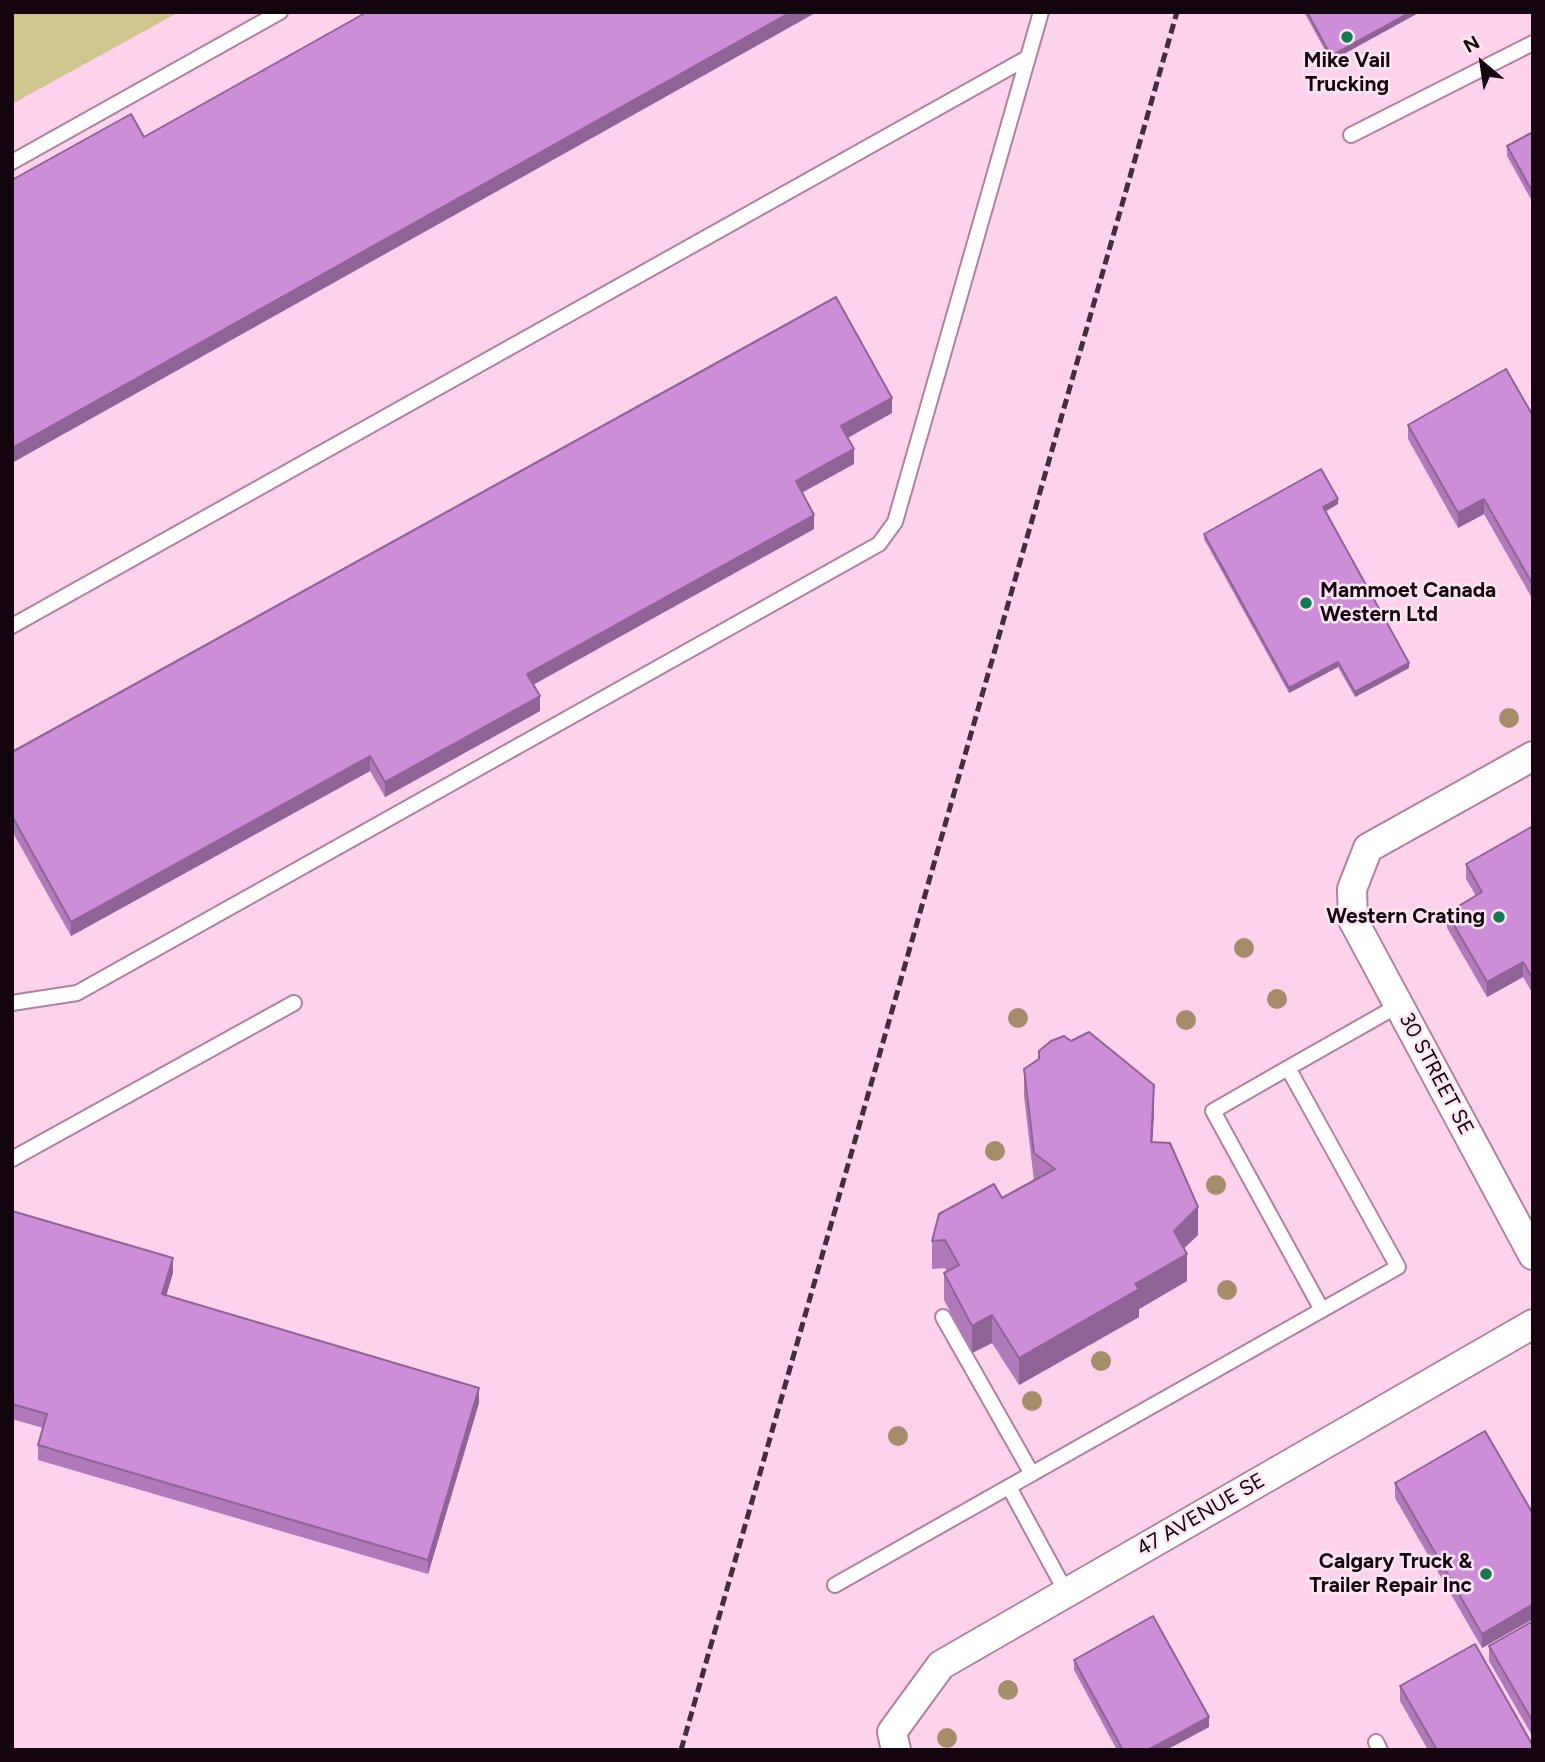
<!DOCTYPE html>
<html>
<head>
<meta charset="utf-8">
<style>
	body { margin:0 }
	#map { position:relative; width:1545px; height:1762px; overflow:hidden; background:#fcd2ec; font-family:Figtree,sans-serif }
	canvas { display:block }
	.frame { position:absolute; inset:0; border:14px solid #150510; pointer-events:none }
	.north { position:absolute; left:1447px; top:28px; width:70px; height:70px; -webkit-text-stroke:5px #fce6f3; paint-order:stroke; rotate:331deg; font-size:19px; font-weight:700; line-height:28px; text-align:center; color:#150510 }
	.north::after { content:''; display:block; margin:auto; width:24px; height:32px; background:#150510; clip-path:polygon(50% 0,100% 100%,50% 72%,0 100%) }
</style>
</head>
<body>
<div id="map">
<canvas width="1545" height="1762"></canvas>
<div class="frame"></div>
<div class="north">N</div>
</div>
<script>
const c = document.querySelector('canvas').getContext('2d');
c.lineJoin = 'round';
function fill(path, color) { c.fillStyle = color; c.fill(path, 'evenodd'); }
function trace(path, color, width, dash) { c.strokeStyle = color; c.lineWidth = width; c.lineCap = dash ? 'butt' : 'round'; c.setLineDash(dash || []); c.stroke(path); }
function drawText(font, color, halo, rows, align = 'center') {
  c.font = font + ' Figtree,sans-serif'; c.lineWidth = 5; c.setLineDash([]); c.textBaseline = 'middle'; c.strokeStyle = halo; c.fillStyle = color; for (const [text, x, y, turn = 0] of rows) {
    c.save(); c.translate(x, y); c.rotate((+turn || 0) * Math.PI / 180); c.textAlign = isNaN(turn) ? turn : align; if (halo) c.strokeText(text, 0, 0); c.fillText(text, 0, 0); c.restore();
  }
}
fill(new Path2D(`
	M12 12H179L12 104Z`), '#cec68d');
const service = new Path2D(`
	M1351 135 1533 43
	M12 162 280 12
	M12 626 1027 58
	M12 1003 77 993 879 544 895 522 1041 12
	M1288 1068 1213 1111 1322 1310
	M12 1159 294 1003
	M943 1317 1032 1474
	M1009 1487 1066 1592
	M835 1585 1398 1267 1288 1068 1399 1005
	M1376 1742 1380 1750`);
const minor = new Path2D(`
	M1533 756 1368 848 1352 889 1353 920 1533 1255
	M896 1750 892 1732 941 1665 1533 1324`);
trace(service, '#b0809e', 18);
trace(minor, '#b0809e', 32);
trace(service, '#fff', 14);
trace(minor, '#fff', 28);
trace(new Path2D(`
	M681 1750 1177 12`), '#432e3c', 5, [10, 5]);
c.fillStyle = '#a58d6a';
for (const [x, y] of [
	[1509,718],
	[1244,948],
	[1277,999],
	[1018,1018],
	[1186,1020],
	[995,1151],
	[1216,1185],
	[1227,1290],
	[1101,1361],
	[1032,1401],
	[898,1436],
	[1008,1690],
	[947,1738]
]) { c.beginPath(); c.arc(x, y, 10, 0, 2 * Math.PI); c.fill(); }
fill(new Path2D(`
	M1304 12H1420L1331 61Z
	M1533 132V203L1507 156V146Z
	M892 413 848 438 854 464 802 492 814 529 533 685 540 711 385 797 370 771 71 936 12 831V752Z
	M1533 416V600L1484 514 1458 528 1408 439V425Z
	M1338 504 1325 511 1409 668 1355 697 1338 667 1289 693 1204 539V534Z
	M1533 826V994L1523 977 1487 997 1447 928V913L1476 896 1466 879V864Z
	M1024 1069 1154 1113 1152 1142 1198 1235 1184 1248 1187 1281 1139 1309V1317L1019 1385 992 1343 972 1353 944 1300V1273L947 1271 945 1268 932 1269V1241L1002 1198 1034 1181 1024 1096Z
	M12 1211 173 1273 166 1296 479 1403 428 1574 38 1460V1445L43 1428 12 1419Z
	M1395 1483 1533 1514V1619L1482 1648 1395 1498Z
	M1533 1621V1737L1489 1661V1646Z
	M1074 1660 1209 1727 1166 1750H1117L1074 1670Z
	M1400 1686 1533 1750H1428L1400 1701Z`), '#b079ba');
fill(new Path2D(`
	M791 12H817L12 463V448Z
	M1411 12H1420L1331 61V56Z
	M892 398V413L841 441V426Z
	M854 449V464L796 496V481Z
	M1338 499V504L1323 513V507Z
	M1484 499V514L1458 528V513Z
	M814 515V529L527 688V674Z
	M1338 662V667L1289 693V688Z
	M1409 663V668L1355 697V692Z
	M540 696V711L385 797V782Z
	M370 756V771L71 936V922Z
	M1523 962V977L1487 997V982Z
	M1154 1085V1113L1151 1169V1142Z
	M1198 1207V1235L1174 1258V1231Z
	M1187 1254V1281L1139 1309V1317L1019 1385V1358L1135 1284Z
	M173 1258V1273L162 1309V1294Z
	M992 1315V1343L972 1353V1326Z
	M479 1388V1403L428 1574V1560Z
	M1533 1604V1619L1482 1648V1634Z
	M1209 1717V1727L1166 1750H1148Z`), '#906397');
const building = new Path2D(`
	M367 12H791L12 448V180L131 114 144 137Z
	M1307 12H1411L1331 56Z
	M1533 132V193L1507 146Z
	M836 297 892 398 841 426 854 449 796 481 814 515 527 674 540 696 385 782 370 756 71 922 12 816V752Z
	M1506 369 1533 416V585L1484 499 1458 513 1408 425Z
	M1321 469 1338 499 1323 507 1409 663 1355 692 1338 662 1289 688 1204 534Z
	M1533 826V979L1523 962 1487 982 1447 913 1482 892 1466 864Z
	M1089 1032 1154 1085 1151 1142 1170 1143 1198 1207 1174 1231 1187 1254 1135 1284 1139 1289 1019 1358 992 1315 972 1326 944 1273 959 1265 945 1240 932 1241 939 1214 994 1184 1002 1198 1055 1169 1034 1153 1024 1069 1039 1059V1051L1051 1041 1064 1036 1071 1041Z
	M12 1211 173 1258 162 1294 479 1388 428 1560 38 1445 47 1414 12 1404Z
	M1485 1431 1533 1514V1604L1482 1634 1395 1483Z
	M1153 1616 1209 1717 1148 1750H1123L1074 1660Z
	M1533 1621V1722L1489 1646Z
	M1475 1644 1533 1746V1750H1437L1400 1686Z`);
fill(building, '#cd8dd8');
trace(building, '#906397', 2);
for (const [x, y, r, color] of [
	[1347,37,7,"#137a53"],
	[1306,603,7,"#137a53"],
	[1499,917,7,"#137a53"],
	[1486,1574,7,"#137a53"]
]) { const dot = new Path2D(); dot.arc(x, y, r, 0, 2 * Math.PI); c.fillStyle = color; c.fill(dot); trace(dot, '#fce6f3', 2.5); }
drawText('bold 21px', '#150510', '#fce6f3', [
	["Mike Vail",1347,61,"center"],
	["Trucking",1347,85,"center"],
	["Mammoet Canada",1320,591,"left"],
	["Western Ltd",1320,615,"left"],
	["Western Crating",1485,917],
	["Calgary Truck &",1472,1562],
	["Trailer Repair Inc",1472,1586]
], 'right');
drawText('21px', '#150510', '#fce6f3', [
	["30 STREET SE",1436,1074,62],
	["47 AVENUE SE",1201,1515,-30]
]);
</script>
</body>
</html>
